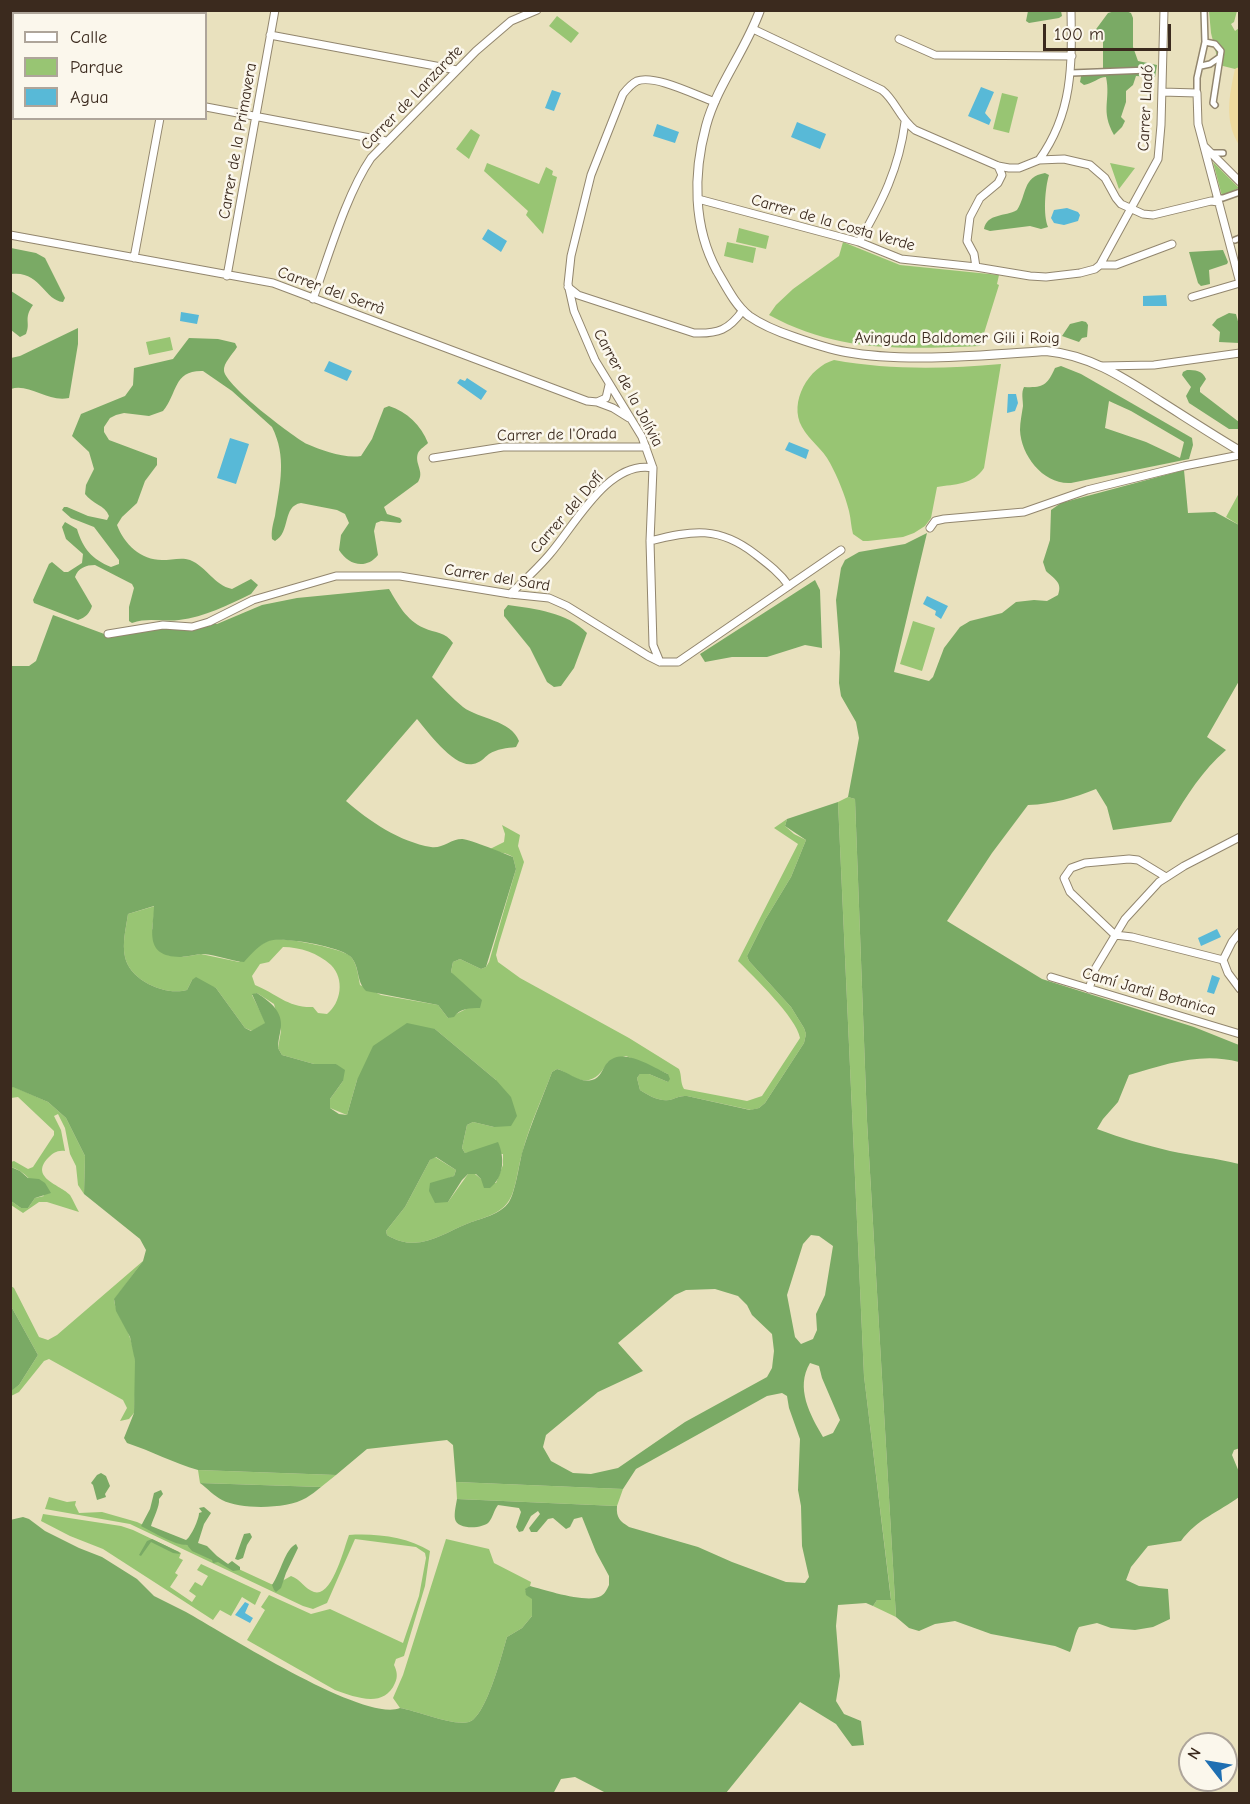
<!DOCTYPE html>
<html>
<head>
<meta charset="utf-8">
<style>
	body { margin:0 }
	#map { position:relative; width:1250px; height:1804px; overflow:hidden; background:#e9e1be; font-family:"Comic Neue",sans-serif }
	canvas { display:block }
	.frame { position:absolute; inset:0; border:12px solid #3b2a1e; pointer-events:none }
	.legend { position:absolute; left:12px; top:12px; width:195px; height:108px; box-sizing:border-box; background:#fbf7ec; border:2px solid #aea59a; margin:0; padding:8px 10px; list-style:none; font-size:18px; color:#3b2a1e }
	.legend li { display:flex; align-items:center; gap:12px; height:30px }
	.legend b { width:30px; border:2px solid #aea59a }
	.north { position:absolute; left:1178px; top:1732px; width:60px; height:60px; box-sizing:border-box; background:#fbf7ec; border:2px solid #aea59a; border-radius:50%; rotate:301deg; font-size:16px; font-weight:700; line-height:24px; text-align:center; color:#3b2a1e }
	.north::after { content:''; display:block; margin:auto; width:21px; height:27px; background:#1f6fb2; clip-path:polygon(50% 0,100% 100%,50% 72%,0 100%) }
	.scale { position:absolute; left:1043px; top:24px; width:128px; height:27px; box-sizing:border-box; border:3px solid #3b2a1e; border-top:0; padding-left:8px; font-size:18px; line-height:21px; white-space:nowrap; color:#3b2a1e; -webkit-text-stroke:4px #fbf7ec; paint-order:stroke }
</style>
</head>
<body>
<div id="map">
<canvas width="1250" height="1804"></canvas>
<div class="frame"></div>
<ul class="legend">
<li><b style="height:8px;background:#fff"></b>Calle</li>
<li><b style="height:16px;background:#98c573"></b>Parque</li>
<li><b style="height:16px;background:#58b9d7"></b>Agua</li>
</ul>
<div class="north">N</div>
<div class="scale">100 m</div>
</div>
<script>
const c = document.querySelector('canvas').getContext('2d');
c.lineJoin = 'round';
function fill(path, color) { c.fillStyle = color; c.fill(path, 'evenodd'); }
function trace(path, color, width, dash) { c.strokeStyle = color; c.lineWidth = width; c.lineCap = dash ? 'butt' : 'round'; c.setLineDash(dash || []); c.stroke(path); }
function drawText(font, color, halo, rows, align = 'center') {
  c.font = font + ' "Comic Neue",sans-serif'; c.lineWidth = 5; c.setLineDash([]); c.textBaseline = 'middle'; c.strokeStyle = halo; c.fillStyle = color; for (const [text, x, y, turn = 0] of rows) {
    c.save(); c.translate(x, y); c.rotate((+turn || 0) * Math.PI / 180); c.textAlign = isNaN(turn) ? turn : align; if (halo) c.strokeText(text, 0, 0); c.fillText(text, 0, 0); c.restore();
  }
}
fill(new Path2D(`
	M1209 11H1237L1234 22 1231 24 1235 31 1239 28V68L1235 69 1219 65 1211 33Z
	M557 16 579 33 571 43 549 26Z
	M1002 93 1018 97 1009 133 993 129Z
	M471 129 480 135 469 159 456 149Z
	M1213 162 1239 188 1222 196Z
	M487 163 539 184 546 167 553 171 552 175 557 177 543 234 526 215 528 211 484 171Z
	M1110 163 1135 168 1119 189Z
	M739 228 769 236 766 249 736 242Z
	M727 242 756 248 753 263 724 256Z
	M843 242 900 265 999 275 997 284 999 285 980 346C903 349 839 353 769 315L776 305 793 289 839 256Z
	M170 337 173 350 149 355 146 342Z
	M834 360C888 370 945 369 1001 364L984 468C973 485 955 484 937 487L931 518 925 526 914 533 903 537 868 541H863L853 534C851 527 851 519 849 511 845 495 838 478 830 463 823 449 809 440 802 427 788 402 809 367 834 360Z
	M1239 493V525L1226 517Z
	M913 621 935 628 922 671 900 664Z
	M848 797 855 799 867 1121 896 1617 873 1606 877 1600 891 1599 864 1376 838 802Z
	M787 819 785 826 794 834 806 840 791 877 765 920 747 956 749 961 791 1007 804 1028 806 1034 804 1043 765 1103 759 1108 751 1110 687 1096C680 1096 678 1097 673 1099 662 1103 649 1096 640 1090L637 1078 640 1074H649L668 1082V1074L626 1056 608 1062C600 1075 592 1085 575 1078 568 1075 564 1071 557 1069L552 1072C542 1099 529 1126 522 1154 518 1166 516 1192 508 1202 499 1215 482 1218 469 1223 441 1234 418 1254 387 1235L386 1231 405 1207 430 1160 435 1157 456 1170 454 1176 441 1181 448 1202 468 1174H475L481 1179 496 1183 503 1165V1154L472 1152 465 1153 462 1148 467 1125 473 1122 494 1127 496 1080 435 1029 357 1080 347 1115 330 1108V1099L343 1081 336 1064H314L282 1055 278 1048 281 1031 274 1004 257 993 252 995 266 1023 252 1031 245 1028 216 988 192 980 187 990C166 996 130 981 125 957 122 943 126 928 128 914L155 906 152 929 183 957 201 954 239 962C248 955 259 944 270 940 282 936 338 948 349 955 357 961 358 976 360 985L381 995 438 1005 448 1018 468 1008H479L451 972 453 962 460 959 481 969 486 967 489 962 516 869 513 857C506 852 498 853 490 849L504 842 505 834 502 825 520 835 518 846 524 862 499 943 496 955 498 962 520 978 629 1038 679 1069C682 1076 680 1082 684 1089L747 1101 762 1096 800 1038C797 1018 753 976 738 961L798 844 774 828ZM283 947C300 947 318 953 331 965 345 979 341 1003 327 1014L318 1013 313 1007C288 1008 277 994 255 985L252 976 260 964 269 962Z
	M12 1086 48 1102 66 1118 85 1156 84 1194 78 1185 76 1166 70 1154 65 1128 58 1114 54 1116 61 1130 65 1151C57 1150 53 1153 48 1158 29 1178 61 1185 70 1195 73 1200 76 1207 79 1212L47 1202H39L23 1213 11 1205V1201L21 1208H28L35 1198 44 1196C35 1185 24 1170 11 1167V1162L14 1161 28 1169 33 1167 54 1135V1131L18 1097 11 1098 10 1088Z
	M143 1261 114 1300C116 1315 126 1324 130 1338 139 1362 135 1389 134 1413L129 1419 120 1421 127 1408 123 1400 49 1359 44 1361 19 1392 11 1396 10 1391 19 1385 38 1355 11 1306V1286L14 1288 39 1337 48 1340 57 1335Z
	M198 1470 336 1475 321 1487 200 1483Z
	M456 1482 623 1489 617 1506 457 1499Z
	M49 1497 67 1502 76 1501 75 1505 79 1513 102 1512 137 1522 271 1584 275 1585 291 1576C300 1579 305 1589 314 1592 332 1598 344 1548 349 1535 375 1533 408 1537 430 1551L425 1586 404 1656 396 1659 394 1665C397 1671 398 1677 395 1683 384 1709 355 1697 335 1690L247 1640 265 1610 261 1607 269 1595 311 1614 330 1609 403 1643 419 1596 426 1558 425 1553 416 1547 355 1539 327 1603 313 1609 303 1606 130 1524 45 1509Z
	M43 1514 121 1526 133 1530 181 1553 179 1558 183 1560 175 1573 178 1575 170 1587 192 1602 196 1596 189 1591 195 1582 202 1586 208 1576 197 1570 201 1564 261 1592 255 1605 242 1597 231 1616 220 1610 213 1620 103 1549 70 1536 41 1521Z
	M446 1539 489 1549 494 1563 531 1582 530 1586 525 1590 532 1598V1616L522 1628 507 1637C502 1654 486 1717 469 1722 452 1726 418 1711 400 1708L393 1698 403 1675Z`), '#98c573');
fill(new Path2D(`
	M1028 11H1061L1062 16 1059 18 1029 23 1026 21Z
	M1115 11H1126L1131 13 1133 18V47L1138 61 1157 65 1155 77 1136 76 1133 85 1126 91V102L1121 117 1125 121 1122 127 1114 135C1100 110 1111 101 1106 77 1099 77 1092 84 1084 85L1080 82 1082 71 1103 68V38L1091 39V36L1108 13Z
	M1045 173 1049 175C1045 188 1043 215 1048 227L1041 229 1030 226 990 231 984 229C987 213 1005 217 1017 210 1027 195 1022 177 1045 173Z
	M11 248 36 253 45 258 65 298 63 302C44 300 40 270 11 274Z
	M1223 250 1228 262 1227 264 1209 270 1210 284 1201 286 1198 283 1189 252Z
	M11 291 33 305C23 319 31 322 26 334L20 337 11 330Z
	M1229 313 1236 314 1239 325V343L1219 342 1220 332 1212 325 1217 319Z
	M1082 321 1086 322 1088 325 1087 337 1082 338 1079 342 1062 336 1070 324Z
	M78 328V344L69 398C49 403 29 383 11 389V358L20 356Z
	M189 338 218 339 235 343 237 347C233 354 223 363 224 371 226 386 292 436 307 444 321 450 345 459 361 456L372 439 384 408 389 406C407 412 421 425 428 443 425 446 420 449 418 453 414 464 425 471 418 482L384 507 387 514 400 518 402 521 400 523 381 521 376 523 374 531 378 555C366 570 348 565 339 550L341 535 349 523 345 514 337 510 301 503C282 506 291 532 275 541L272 539C271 531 273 524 275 516 280 484 287 457 272 427L232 391 203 371C173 370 178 393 163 411L149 416 124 413 116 415 110 418 104 427V432L109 440 157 458V465L145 481 137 503 122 517 117 525C124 544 141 560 162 560 171 560 182 557 190 560 207 567 214 585 232 589L251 579 258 585 251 594C228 605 205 617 179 620 163 622 148 617 132 623L129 621V607L134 588 132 584 95 565C86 565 78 568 75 577L92 606C90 613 85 618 78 620L34 603 33 600 49 564 52 562 64 572H68L82 563 83 554 66 539 62 527 65 522 77 529C83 549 92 559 111 567L119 564V560L94 527 71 518 62 510 64 507H67L88 516 107 520 109 516C105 505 92 504 85 494L86 485 94 469 89 452 72 436 81 414 125 396 133 385 134 368 173 359Z
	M1061 366 1081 374 1192 438 1193 445 1189 459 1071 483C1044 485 1021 456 1020 430 1020 422 1022 413 1023 406 1023 399 1021 393 1024 387 1044 388 1047 385 1055 368ZM1109 401 1131 411 1184 442 1180 458 1146 442 1105 428Z
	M1187 370C1195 370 1202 370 1206 379L1200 388V392L1239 422V429H1229L1189 403 1186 396 1191 387 1182 375 1183 372Z
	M1184 470 1188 513 1215 512 1239 525V681L1207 737 1226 750C1202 771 1187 795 1171 822L1113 830 1107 807 1096 789C1073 798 1054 804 1028 805L992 853 947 921 1042 979 1194 1027 1239 1045V1062C1201 1052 1166 1064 1129 1075L1118 1102 1103 1119 1097 1129C1121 1138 1145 1145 1170 1151 1193 1156 1216 1158 1239 1164L1240 1448 1234 1450 1232 1455 1239 1472V1497C1219 1512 1197 1519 1181 1541L1148 1546 1131 1567 1126 1580 1139 1586 1168 1589 1170 1619 1153 1627 1135 1630 1111 1628 1097 1623 1079 1627C1074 1635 1074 1644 1070 1652L1055 1646 991 1634 955 1621 935 1624 919 1631 909 1628 896 1617 867 1121 855 799 848 797 859 738 856 722 841 696 839 683 840 652 836 600 841 568 845 560 859 552 905 544 927 533 894 672 929 681 933 677 944 648 960 627 970 621 1002 613 1016 602 1034 600 1047 601 1058 595C1063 582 1054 579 1046 571L1043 562 1050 540 1051 510 1061 503Z
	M815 580 820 590 822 648 805 645 767 657H732L705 662 700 654Z
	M389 589C398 604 406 620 424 628 435 633 446 632 453 643L432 677C442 687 452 698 463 707 479 719 511 720 519 741L516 747C507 748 497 749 489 754 484 758 480 763 473 764 454 768 428 732 417 719L346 801C369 821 400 842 431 847 442 849 451 839 462 839 466 838 509 855 513 857L516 869 486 967 481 969 460 959 453 962 451 972 482 1000 480 1008C470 1008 460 1008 454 1017L448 1018 438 1005 366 991C356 981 360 967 351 957 342 947 282 936 269 941 259 945 251 954 244 962 231 961 217 955 203 954 196 954 188 957 180 957 144 956 153 932 154 906L128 914C126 928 122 943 125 957 130 981 166 996 187 990L192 980 196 977 216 988 245 1028 251 1031 265 1023 252 994 257 993C272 1003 285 1013 280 1033 279 1038 278 1042 278 1048L282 1055 314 1064H336L345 1070 343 1081 330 1099V1108L339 1114 347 1115 357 1080 373 1046 407 1023 435 1029 496 1080 511 1097 517 1116 511 1126 494 1127 473 1122 467 1125 462 1148 465 1153 498 1142C505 1158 504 1177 490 1188H484L481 1179 476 1174H468L462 1180 448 1202 435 1203 429 1191 430 1183 454 1176 456 1170 436 1157 430 1160 405 1207 386 1231 387 1235C418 1254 441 1234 469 1223 482 1218 500 1215 509 1202 515 1193 519 1165 522 1153 530 1126 542 1099 552 1072L557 1069C569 1072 578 1083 592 1080 601 1078 602 1069 607 1063 622 1046 652 1067 668 1074L670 1079 668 1082 649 1074H640L637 1078 640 1090C649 1096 662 1103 673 1099 678 1097 680 1096 687 1096L750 1110 759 1108 765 1103 804 1043 806 1034 804 1028 791 1007 749 961 747 956 765 920 791 877 806 840 785 826 787 819 838 802 864 1376 891 1600H877L873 1606 866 1603 838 1605 836 1626 840 1676 836 1701 844 1714 861 1721 864 1745 852 1746 836 1724 800 1702 726 1793H606L575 1777 561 1779 553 1794 11 1793 10 1520 23 1517 29 1519 45 1531 79 1548 102 1557 137 1579 154 1596 186 1612C224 1633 364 1723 400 1708 418 1711 452 1726 469 1722 486 1717 502 1654 507 1637L522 1628 532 1616V1599L526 1595 525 1589 530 1586C545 1590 588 1604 601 1596 605 1594 607 1589 609 1585V1576L596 1552 582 1517 574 1519 570 1527 566 1529 553 1518 548 1519 537 1532H531L529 1528 540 1514 538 1511 531 1516 523 1531 519 1532 516 1527 521 1512 519 1508 498 1505C494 1510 493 1517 489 1522 483 1529 457 1530 455 1519 454 1513 456 1505 457 1499L617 1506C616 1518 620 1521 629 1527L698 1547 732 1562 786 1582 805 1583 809 1577 802 1546 801 1506 798 1490 800 1439 789 1408 787 1396 782 1393 767 1396 636 1469 623 1489 456 1482 453 1445 447 1440 367 1449 336 1475 198 1470C174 1463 151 1451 127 1443L124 1438 134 1413 135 1361 130 1337 116 1311 114 1299 143 1261 146 1250 140 1239 84 1194 85 1156 66 1118 48 1102 13 1087 11 1088 10 666H29L36 661 53 615 107 635 142 626H192L209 622 217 624 262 605 297 598ZM811 1235 819 1236 833 1246 825 1295 816 1314 817 1330 813 1339 801 1344 795 1337 787 1295 803 1244ZM715 1289 738 1296 747 1305 752 1315 772 1334 774 1351 772 1368 767 1377 685 1422 618 1468 591 1474 573 1473 551 1461 543 1447 546 1435 598 1392 643 1371 618 1343 675 1295 686 1290ZM810 1363 819 1366 822 1378 840 1420 833 1433 823 1437C810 1415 795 1388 810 1363Z
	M508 605C535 609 567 612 587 633L574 668 561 686 554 687 547 682 530 648 504 616V610Z
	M11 1167 20 1171 28 1178 39 1179 45 1183 51 1193 35 1198 28 1208H21L11 1201Z
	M11 1306 38 1355 19 1385 11 1391Z
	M101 1473 106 1476 110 1486 105 1494 106 1497 97 1500 93 1485 91 1483 97 1475Z
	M200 1483 321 1487C316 1491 311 1495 306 1498 287 1509 242 1510 222 1500 214 1496 207 1488 200 1483Z
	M161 1490 163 1494 159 1499C160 1506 153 1519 151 1526L186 1540C191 1537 199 1519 199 1513L202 1512 199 1508 204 1507 211 1513 204 1524 198 1543 207 1546 217 1556 228 1564 232 1561 240 1567V1570L233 1571 218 1562 213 1563 212 1560 192 1551 187 1545C174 1545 153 1532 141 1526L150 1509 154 1493Z
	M250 1533 252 1537 247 1545 243 1558 238 1560 235 1559 244 1534Z
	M152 1539 179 1552 180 1554 173 1553 151 1542 141 1556 139 1555 147 1541Z
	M296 1544 298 1548 286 1573 281 1588 276 1592 274 1590 272 1585C281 1572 285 1549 296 1544Z`), '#7aaa65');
fill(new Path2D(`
	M1239 67H1240L1239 145C1224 121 1229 96 1235 69Z`), '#eeda9e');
fill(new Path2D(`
	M981 87 994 92 985 113 991 120 989 125 968 116Z
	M552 90 561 93 554 111 545 108Z
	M797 122 826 134 820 149 791 137Z
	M657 124 679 132 675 143 653 136Z
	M1067 208 1078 212 1080 215 1078 221 1064 225 1054 223 1051 218 1054 210Z
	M488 229 507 241 501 252 482 239Z
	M1166 295 1167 306H1143V296Z
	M181 312 199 315 197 324 180 321Z
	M329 361 352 371 347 381 324 371Z
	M467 378 487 391 481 400 457 383 460 379 465 381Z
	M1008 394H1016L1018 403 1015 411 1007 413Z
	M230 438 249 444 236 484 217 478Z
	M789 442 809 450 806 459 785 450Z
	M927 596 948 606 941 619 935 615 936 611 923 604Z
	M1217 929 1221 937 1201 946 1198 938Z
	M1212 975 1220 978 1214 994 1207 992Z
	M245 1602 249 1604 245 1613 253 1618 250 1623 235 1615Z`), '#58b9d7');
const pedestrian = new Path2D(`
	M1205 42 1215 44 1221 51 1213 103 1215 105
	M1201 66 1210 64 1220 57
	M1071 73 1149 70
	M1197 93V78L1205 42 1204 10
	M1212 153H1223
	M1216 198H1223L1240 192
	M1235 240 1240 238`);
const minor = new Path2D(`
	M15 14 16 10
	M176 14 177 10
	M183 14 184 10
	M753 29 882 90C896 101 899 118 915 130L998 166 1009 168H1019L1039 160 1064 159 1090 165 1105 178 1116 198 1121 204 1143 214 1153 215 1211 201 1218 202
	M270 35 457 70
	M10 39 14 23
	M899 39 935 55 1072 56
	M10 71 14 72
	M1162 92 1197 93 1198 124 1240 283
	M206 107 386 141
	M1205 147 1240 182
	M1039 160C1073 113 1072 65 1071 10
	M698 199 859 242 901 259 976 267 1030 276 1046 277 1080 273 1095 269 1100 265H1116L1172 244
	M10 235 273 283 587 401 597 402 606 398 609 385
	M859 242C882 202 899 169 905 122
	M134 258 160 118
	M1100 265 1158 159 1161 125 1164 10
	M976 267 974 254 967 241 970 217 980 198 998 183 1002 175 998 166
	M227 276 275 10
	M568 287 578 295 694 333C718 334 729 330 743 310
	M1192 297 1240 283
	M313 299C329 255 346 195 371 158L476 51 511 21 537 10
	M1102 366 1154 365 1240 353
	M597 402 613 408 629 418
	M433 458 503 447H646
	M930 528 935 521 944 519 1024 512 1087 490 1184 466 1240 455
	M650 541C693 530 719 526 755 554 768 564 780 573 789 586
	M510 594C523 582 537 569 549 555 574 527 608 459 653 468
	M108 634 163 625 192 627 209 622 253 600 336 576H400L510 594 549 598 567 606 648 656 660 662H678L841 550
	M660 662 653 645 650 541 653 468 642 437 595 360 574 311 568 284 571 256 591 175 623 94C627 89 631 84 637 81 655 74 697 96 715 102
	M1166 877 1138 860 1129 859 1085 863 1071 868 1064 878 1070 892 1115 935 1132 937 1223 960
	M1240 932 1232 942 1223 960 1228 973 1240 989
	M1051 977 1240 1034
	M1089 989 1095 969 1125 919 1159 882 1184 866 1240 837`);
const tertiary = new Path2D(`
	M760 10C746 50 717 85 706 126 693 174 693 227 717 271 726 286 735 305 749 316 762 325 779 332 794 337 811 343 829 349 846 352 906 363 985 355 1046 351 1090 355 1124 378 1160 401 1187 418 1213 435 1240 451`);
trace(pedestrian, '#92866e', 8);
trace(minor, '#92866e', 9);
trace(tertiary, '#92866e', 10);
trace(pedestrian, '#fff', 5);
trace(minor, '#fff', 7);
trace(tertiary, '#fff', 8);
drawText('16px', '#3b2a1e', '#fbf7ec', [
	["Carrer de Lanzarote",412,98,-46],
	["Carrer Lladó",1146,108,-87],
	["Carrer de la Primavera",238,141,-80],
	["Carrer de la Costa Verde",833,223,16],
	["Carrer del Serrà",331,291,20],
	["Avinguda Baldomer Gili i Roig",957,338],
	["Carrer de la Jolívia",628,388,62],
	["Carrer de l'Orada",557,435,-1],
	["Carrer del Dofí",567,513,-49],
	["Carrer del Sard",497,578,9],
	["Camí Jardi Botanica",1149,992,16]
]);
</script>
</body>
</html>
